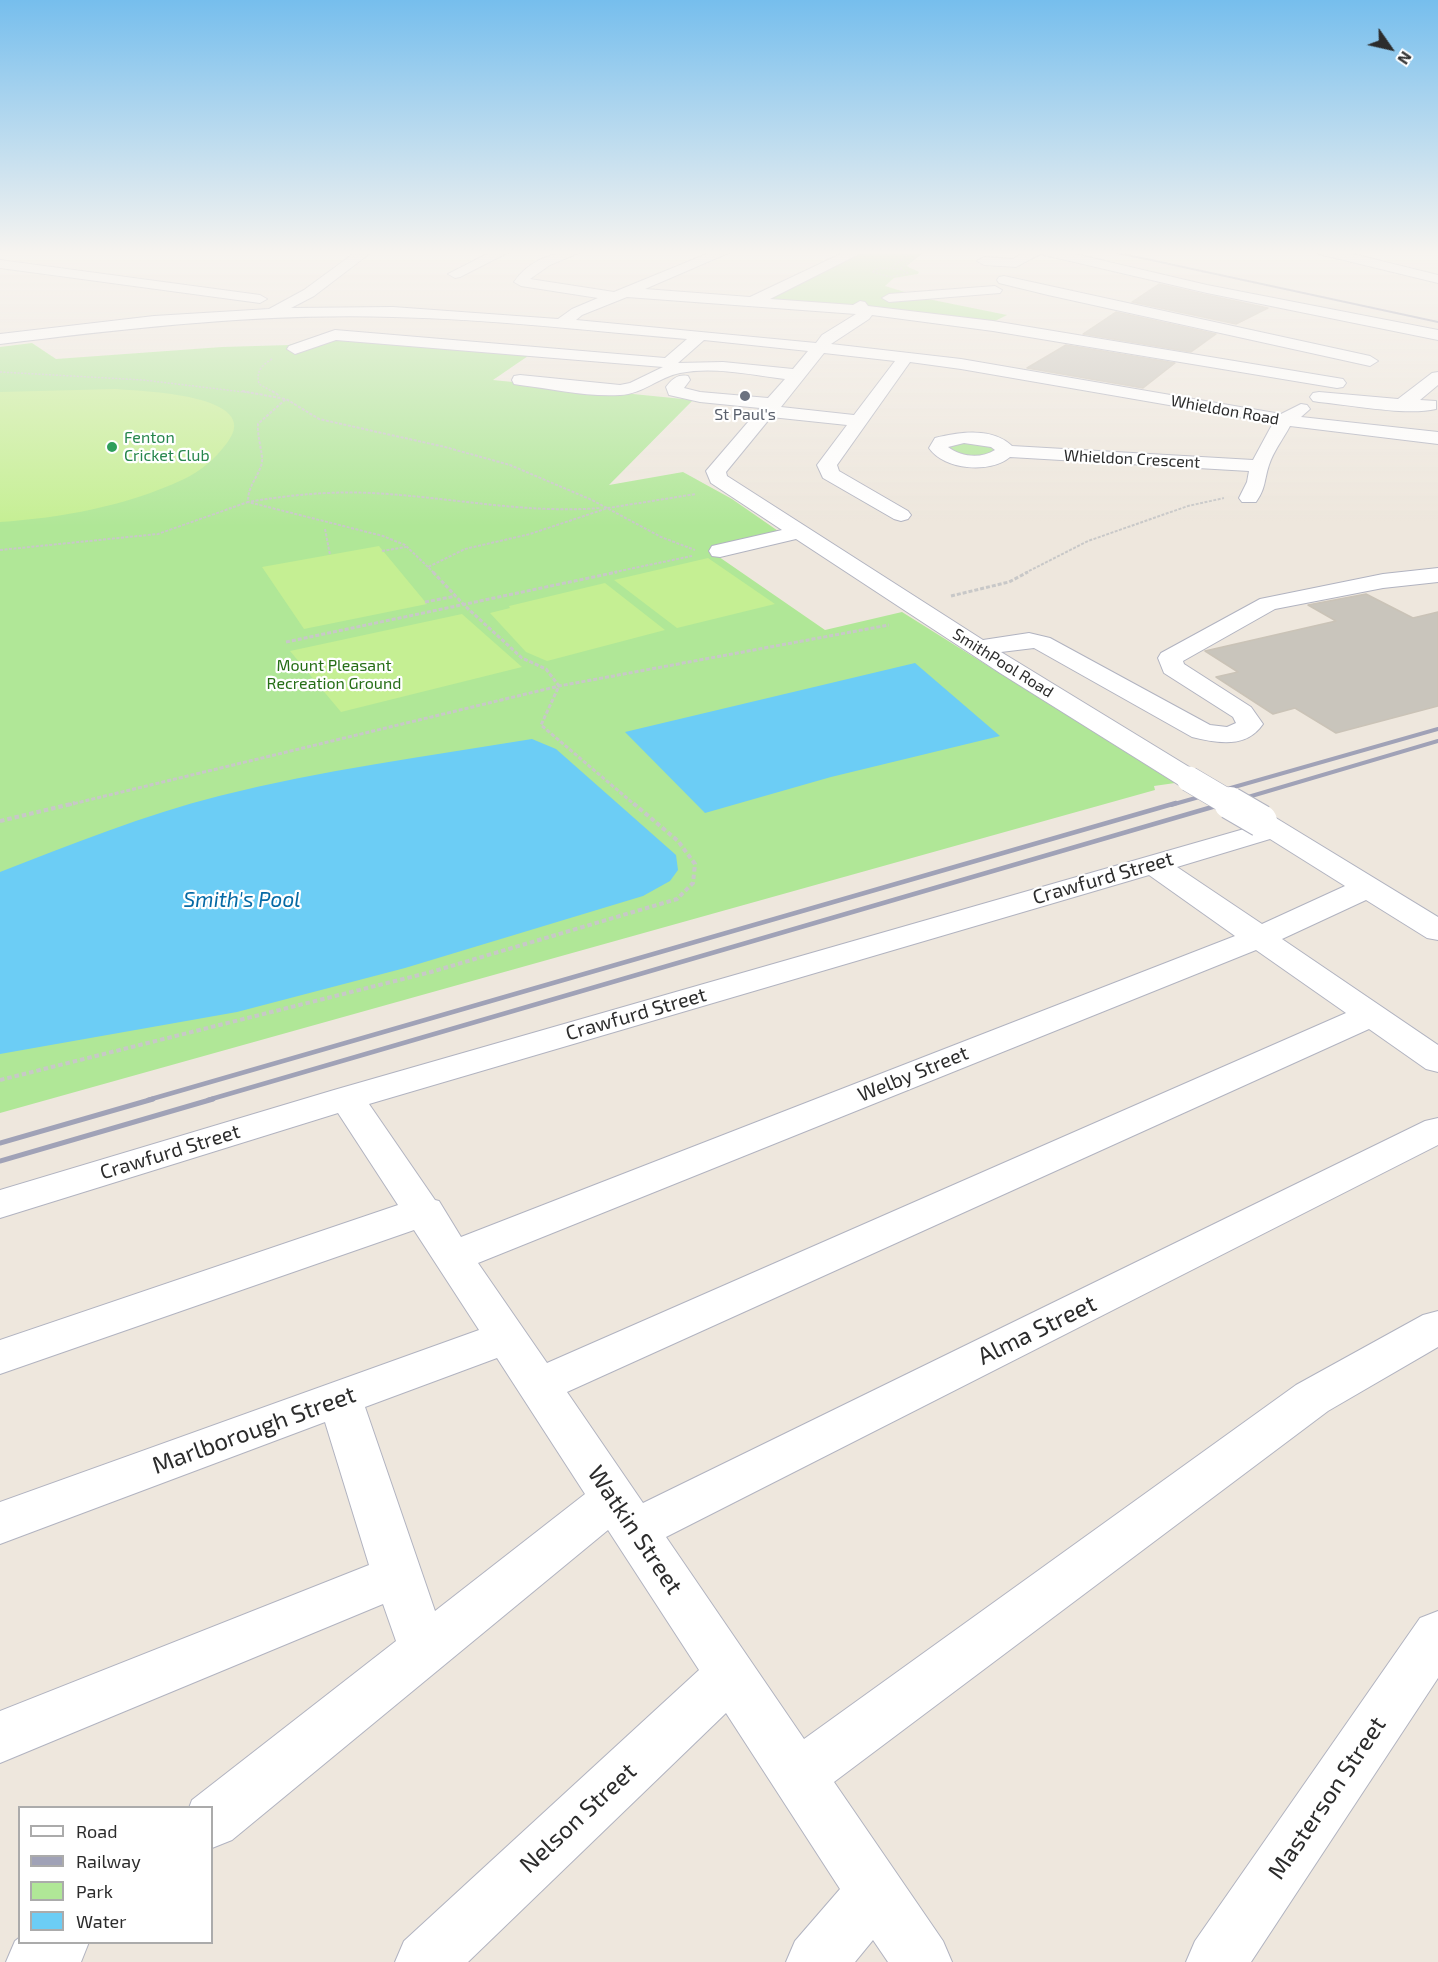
<!DOCTYPE html>
<html>
<head>
<meta charset="utf-8">
<style>
	body { margin:0 }
	#map { position:relative; width:1438px; height:1962px; overflow:hidden; background:#eee7dd; font-family:"Exo 2",sans-serif }
	canvas { display:block }
	.legend { position:absolute; left:18px; top:1806px; width:195px; height:138px; box-sizing:border-box; background:#fff; border:2px solid #ababab; margin:0; padding:8px 10px; list-style:none; font-size:18px; color:#2c2c2c }
	.legend li { display:flex; align-items:center; gap:12px; height:30px }
	.legend b { width:30px; border:2px solid #ababab }
	.north { position:absolute; left:1360px; top:18px; width:60px; height:60px; -webkit-text-stroke:4px #fff; paint-order:stroke; rotate:124deg; font-size:16px; font-weight:700; line-height:24px; text-align:center; color:#2c2c2c }
	.north::after { content:''; display:block; margin:auto; width:21px; height:27px; background:#2c2c2c; clip-path:polygon(50% 0,100% 100%,50% 72%,0 100%) }
</style>
</head>
<body>
<div id="map">
<canvas width="1438" height="1962"></canvas>
<ul class="legend">
<li><b style="height:8px;background:#fff"></b>Road</li>
<li><b style="height:8px;background:#a0a2b7"></b>Railway</li>
<li><b style="height:16px;background:#b0e797"></b>Park</li>
<li><b style="height:16px;background:#6ccdf5"></b>Water</li>
</ul>
<div class="north">N</div>
</div>
<script>
const c = document.querySelector('canvas').getContext('2d');
c.lineJoin = 'round';
function fill(path, color) { c.fillStyle = color; c.fill(path, 'evenodd'); }
function trace(path, color, width, dash) { c.strokeStyle = color; c.lineWidth = width; c.lineCap = dash ? 'butt' : 'round'; c.setLineDash(dash || []); c.stroke(path); }
function drawText(font, color, halo, rows, align = 'center') {
  c.font = font + ' "Exo 2",sans-serif'; c.lineWidth = 4.5; c.setLineDash([]); c.textBaseline = 'middle'; c.strokeStyle = halo; c.fillStyle = color; for (const [text, x, y, turn = 0] of rows) {
    c.save(); c.translate(x, y); c.rotate((+turn || 0) * Math.PI / 180); c.textAlign = isNaN(turn) ? turn : align; if (halo) c.strokeText(text, 0, 0); c.fillText(text, 0, 0); c.restore();
  }
}
fill(new Path2D(`
	M866 251H925L907 266 919 272 918 274 894 278 885 286 928 299 1007 315 993 322 770 299 769 296Z
	M313 337 528 356 493 380 693 400 609 485 683 472 732 499 781 533 709 550 825 630 902 612 1175 783 1154 786 1155 790 0 1113V347L32 343 56 359 222 347 289 345Z
	M955 443 990 444 995 449 994 453C976 457 964 458 948 448Z`), '#b0e797');
fill(new Path2D(`
	M116 389C139 391 266 394 227 443 215 459 200 472 182 480 126 506 61 518 0 522V392Z
	M379 546 427 604 304 629 262 567Z
	M708 558 775 604 677 628 614 580Z
	M605 583 665 630 547 661 526 652 490 613 510 608 509 606Z
	M462 614 522 667 341 712 290 651Z`), '#c5ef93');
fill(new Path2D(`
	M915 663 1000 736 831 777 705 813 625 732Z
	M532 739 556 749 676 855 678 870 670 881 643 896 405 968 237 1012 0 1054V872C72 844 144 815 219 796 322 770 428 756 532 739Z`), '#6ccdf5');
const building = new Path2D(`
	M1159 284 1207 295 1268 308 1236 324 1132 302Z
	M1116 312 1216 334 1191 352 1083 334Z
	M1066 345 1175 363 1143 388 1027 368Z
	M1366 594 1413 618 1438 612V706L1336 733 1295 708 1273 714 1216 677 1238 672 1205 651 1336 621 1308 605Z`);
fill(building, '#c9c5bc');
trace(building, '#cac3b7', 1.5);
const minor = new Path2D(`
	M357 251H373L314 296 291 308 393 307 558 319 572 309 598 298 521 286 514 282C530 259 555 251 583 251L550 265 530 279 614 292 714 251H733L645 289 750 297 847 251H865L770 299 853 305 860 301 865 302 868 306 993 321 1337 378 1343 379 1346 383 1343 387 1337 388 993 331 872 315 869 319 831 344 961 359 1281 414 1301 404 1307 405 1310 409 1301 417 1438 432V444L1290 426C1283 439 1273 452 1269 465 1264 480 1266 488 1256 502H1242L1239 498 1247 482 1249 471 1010 457C990 474 944 470 929 448L935 438C960 432 992 427 1012 446L1253 460 1273 423 961 369 910 362 837 465 839 471 908 511 911 515 908 519 901 521 894 519 823 478 817 465 847 425 771 417 726 472 727 476 983 640 1029 633 1050 638 1210 725 1227 727 1236 723 1233 717 1164 673 1158 658 1161 653 1260 599 1383 574 1438 568V582L1383 588 1275 609 1183 661 1184 664 1251 707 1263 724C1246 749 1217 743 1192 737L1034 648 1001 652 1199 773 1203 779 1199 785 1189 787 1179 785 1000 673 796 539 720 557 712 556 709 551 712 546 782 530 711 483 706 471 760 408 700 402 669 395 666 387C672 379 678 374 688 376L690 380 684 388 700 392 768 398 785 379C751 375 714 366 680 373 659 377 643 394 620 395 587 397 553 389 520 385L514 384 512 380 514 376 520 375 620 385 630 383 663 367 336 340 295 354 287 349 289 346 335 330 665 358 687 339C589 331 491 319 393 317 261 313 131 328 0 344V334L154 316 269 309 304 290ZM627 297 856 314 822 335 816 343 576 320 582 315ZM704 340 808 351 793 369 723 362 678 363ZM824 353 895 361 854 415 781 407ZM964 443 991 447 995 450C981 459 961 457 948 447Z
	M493 251H511L460 277 455 278 448 274Z
	M1026 251H1062L1207 285 1438 330V340L1207 293 1040 254 1016 267 984 265 977 261 984 257 1013 259Z
	M1317 251H1341L1438 275V283L1319 254Z
	M0 260 260 295 267 299 260 303 0 268Z
	M1004 276 1370 356 1378 361 1370 366 1048 295 999 283 997 280 999 277Z
	M995 286 1002 290 1000 293 889 302 882 298 889 294Z
	M1438 372V385L1420 400 1436 401V409C1406 416 1351 405 1319 402L1313 401 1310 397 1313 393 1319 392 1398 399 1432 373Z
	M1261 812 1271 815 1438 917V940L1427 938 1366 900 1282 939 1438 1045V1072L1426 1069 1369 1029 567 1392 643 1503 1425 1121 1438 1118V1145L666 1537 804 1739 1296 1385 1423 1315 1438 1311V1347L1328 1411 834 1782 943 1941 952 1962H888L873 1940 855 1962H786L795 1941 840 1889 726 1713 468 1962H395L404 1941 699 1670 608 1530 232 1840 212 1848V1808H189L192 1800 396 1641 383 1604 0 1763V1711L369 1565 325 1422 0 1544V1502L479 1330 414 1230 0 1374V1340L398 1205 338 1113 0 1218V1190L334 1090 1251 827 1247 821 1251 815ZM1270 839 1345 886 1262 924 1177 867ZM1149 875 1235 936 461 1237 439 1201 435 1200 369 1104ZM1256 950 1346 1013 547 1363 478 1263ZM497 1358 585 1494 435 1611 365 1407Z
	M1438 1611V1678L1251 1962H1186L1195 1941 1420 1618Z
	M20 1937V1942H89L81 1962H6L15 1941Z`);
trace(minor, '#b1b3c0', 2);
trace(new Path2D(`
	M892 267 913 251
	M879 268 900 269 909 273 891 277 872 272Z
	M901 268 923 251
	M272 359C261 366 256 371 259 384L275 393
	M0 372 143 380 252 393`), '#c8c8c8', 1.5, [2, 1.5]);
trace(new Path2D(`
	M242 391 285 399
	M272 391 280 396
	M325 529 330 555
	M0 550 158 534 248 502C248 484 259 477 262 462 263 454 257 436 258 424L286 399 319 419 445 447 510 465 592 500 661 537 695 550
	M382 551 406 547
	M428 567 405 545 383 536 248 502C289 495 330 491 372 493 449 497 524 514 601 508
	M434 573 428 567 465 549 530 534 608 508 696 494
	M610 573 692 556
	M1025 573 1088 541 1188 506 1224 498`), '#c8c8c8', 2, [3, 1.5]);
trace(new Path2D(`
	M433 572 465 606 522 658 546 669 559 686 541 725 635 805
	M951 596 1009 582 1028 572
	M425 602 456 596
	M286 642 617 572
	M68 805 559 686 889 625`), '#c8c8c8', 3, [4, 2]);
trace(new Path2D(`
	M0 821 75 803
	M0 1080 431 972 677 899 693 883 695 864 678 841 633 803`), '#c8c8c8', 4, [4.5, 3]);
fill(minor, '#fff');
trace(new Path2D(`
	M1109 251 1438 322`), '#a0a2b7', 2);
trace(new Path2D(`
	M1171 805 1438 729
	M1221 805 1438 741`), '#a0a2b7', 4);
trace(new Path2D(`
	M148 1100 1176 803
	M208 1100 1226 803`), '#a0a2b7', 4.5);
trace(new Path2D(`
	M0 1143 153 1099
	M0 1161 213 1099`), '#a0a2b7', 5);
const minorBridgeFar1 = new Path2D(`
	M1189 779 1233 805`);
const minorBridge = new Path2D(`
	M1230 803 1261 821`);
trace(minorBridgeFar1, '#b1b3c0', 26, []);
trace(minorBridge, '#b1b3c0', 34, []);
trace(minorBridgeFar1, '#fff', 25);
trace(minorBridge, '#fff', 32);
const sky = c.createLinearGradient(0, 0, 0, 526);
sky.addColorStop(0, '#76beed');
sky.addColorStop(0.48, '#f7f4f0');
sky.addColorStop(1, '#f7f4f000');
c.fillStyle = sky;
c.fillRect(0, 0, 1438, 526);
for (const [x, y, r, color] of [
	[745,396,6,"#6b7280"],
	[112,447,6,"#2e9e5b"]
]) { const dot = new Path2D(); dot.arc(x, y, r, 0, 2 * Math.PI); c.fillStyle = color; c.fill(dot); trace(dot, '#fff', 2); }
drawText('16px', '#2c2c2c', '#fff', [
	["Whieldon Road",1225,410,10],
	["Whieldon Crescent",1132,459,3],
	["SmithPool Road",1003,663,32]
]);
drawText('16px', '#5b616d', '#fff', [
	["St Paul's",745,415]
]);
drawText('16px', '#27864d', '#fff', [
	["Fenton",124,438],
	["Cricket Club",124,456]
], 'left');
drawText('16px', '#266e17', '#fff', [
	["Mount Pleasant",334,666],
	["Recreation Ground",334,684]
]);
drawText('20px', '#2c2c2c', '#fff', [
	["Crawfurd Street",1103,878,-16],
	["Crawfurd Street",636,1014,-16],
	["Welby Street",913,1074,-22],
	["Crawfurd Street",170,1152,-17]
]);
drawText('italic 21px', '#066aa5', '#fff', [
	["Smith's Pool",242,900]
]);
drawText('24px', '#2c2c2c', '#fff', [
	["Alma Street",1037,1330,-26],
	["Marlborough Street",254,1430,-20],
	["Watkin Street",635,1530,56],
	["Masterson Street",1327,1798,-56],
	["Nelson Street",578,1818,-43]
]);
</script>
</body>
</html>
